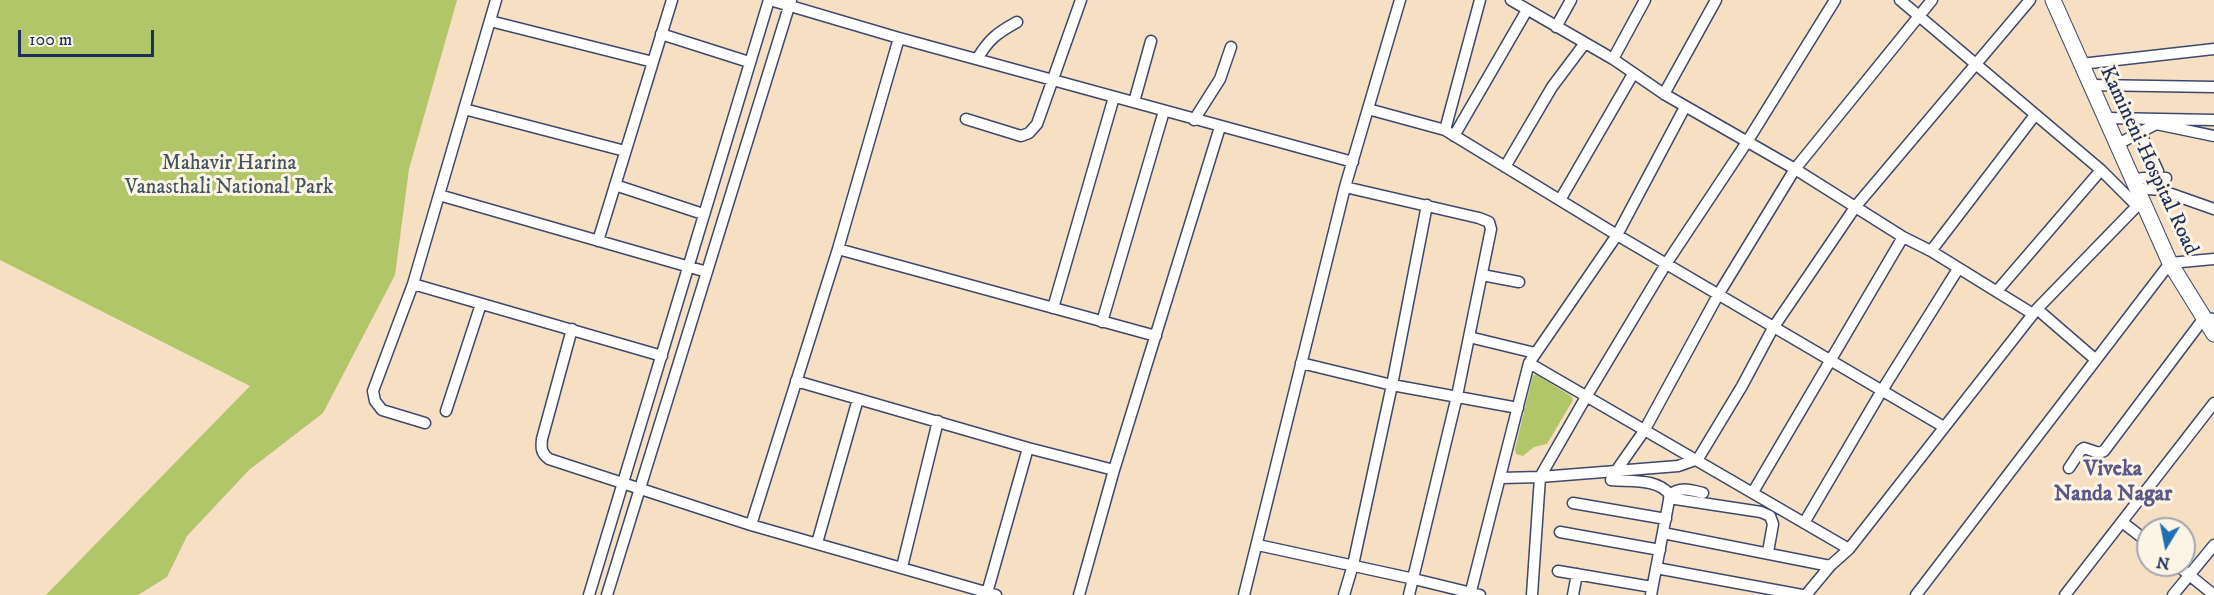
<!DOCTYPE html>
<html>
<head>
<meta charset="utf-8">
<style>
	body { margin:0 }
	#map { position:relative; width:2214px; height:595px; overflow:hidden; background:#f6dfc3; font-family:"IM FELL DW Pica",serif }
	canvas { display:block }
	.north { position:absolute; left:2136px; top:517px; width:60px; height:60px; box-sizing:border-box; background:#fcf5e5; border:2px solid #a2a6af; border-radius:50%; rotate:190deg; font-size:16px; font-weight:700; line-height:24px; text-align:center; color:#1b2f5e }
	.north::after { content:''; display:block; margin:auto; width:21px; height:27px; background:#1f6fb2; clip-path:polygon(50% 0,100% 100%,50% 72%,0 100%) }
	.scale { position:absolute; left:18px; top:30px; width:136px; height:27px; box-sizing:border-box; border:3px solid #1b2f5e; border-top:0; padding-left:8px; font-size:18px; line-height:21px; white-space:nowrap; color:#1b2f5e; -webkit-text-stroke:4px #fcf5e5; paint-order:stroke }
</style>
</head>
<body>
<div id="map">
<canvas width="2214" height="595"></canvas>
<div class="north">N</div>
<div class="scale">100 m</div>
</div>
<script>
const c = document.querySelector('canvas').getContext('2d');
c.lineJoin = 'round';
function fill(path, color) { c.fillStyle = color; c.fill(path, 'evenodd'); }
function trace(path, color, width, dash) { c.strokeStyle = color; c.lineWidth = width; c.lineCap = dash ? 'butt' : 'round'; c.setLineDash(dash || []); c.stroke(path); }
function drawText(font, color, halo, rows, align = 'center') {
  c.font = font + ' "IM FELL DW Pica",serif'; c.lineWidth = 6; c.setLineDash([]); c.textBaseline = 'middle'; c.strokeStyle = halo; c.fillStyle = color; for (const [text, x, y, turn = 0] of rows) {
    c.save(); c.translate(x, y); c.rotate((+turn || 0) * Math.PI / 180); c.textAlign = isNaN(turn) ? turn : align; if (halo) c.strokeText(text, 0, 0); c.fillText(text, 0, 0); c.restore();
  }
}
fill(new Path2D(`
	M0 0H457L409 169 395 275 323 413 249 470 187 536 167 577 138 595H46L250 386 0 260Z
	M1533 375H1537L1571 396 1573 400 1547 444 1534 447 1523 456 1516 454 1515 449Z`), '#b1c569');
const street = new Path2D(`
	M770 0 899 38 1353 162
	M1511 0 1613 59 1664 94 1795 169 1903 237 1931 251 2033 314
	M1900 0 2101 170 2137 206
	M490 21 653 62
	M1556 27 1571 0
	M661 34 749 62
	M977 59C989 39 997 33 1017 22
	M1613 59 1645 0
	M2081 64 2214 49
	M2092 85 2214 87
	M1664 94 1716 0
	M1134 102 1151 41
	M464 109 625 151
	M1368 109 1445 130 1617 235 1944 427
	M2107 118 2214 120
	M966 119 1021 136 1029 133 1037 124 1081 0
	M1194 120 1220 79 1231 47
	M1445 130 1480 0
	M2140 132 2158 171
	M1454 136 1527 10
	M2118 144 2156 124 2214 136
	M1505 167 1552 87 1585 43
	M2134 179 2155 177 2166 178
	M615 185 703 214
	M1345 187 1479 218 1489 222 1491 229 1457 396 1409 595
	M2138 188 2160 190 2214 209
	M439 195 707 272
	M1560 200 1633 74
	M598 241 672 0
	M838 249 1156 336
	M1931 251 2035 115
	M1482 275 1519 282
	M413 284 662 356
	M1997 291 2101 170
	M1053 308 1114 97
	M2037 309 2096 360
	M1102 322 1164 111
	M572 329 542 439C541 448 541 453 549 459L751 525 996 595
	M1469 337 1535 353
	M1301 363 1392 385 1518 408
	M1529 363 1849 549
	M796 381 1028 448 1114 470
	M446 411 481 304
	M425 423 382 410 375 401 373 391 413 284 496 0
	M2069 468 2081 450 2084 448 2099 453 2104 451 2204 318 2214 319
	M1616 471 1678 466 1698 459 1742 386 1773 328 1856 206 2030 0
	M1501 478 1540 477 1616 471 1644 431 1718 295 1795 169 1932 0
	M1611 480C1630 482 1658 478 1670 495
	M1753 492 1903 237
	M1669 498 1761 512 1770 516 1773 524 1768 552
	M1573 503 1666 519
	M2122 522 2148 542
	M1804 523 1881 392 1958 269
	M751 525 838 249 899 38
	M1560 532 1660 550
	M1663 533 1830 566
	M817 543 858 399
	M1258 545 1414 579 1480 595
	M2177 565 2214 595
	M902 567 938 421
	M1656 568 1802 595
	M1558 571 1652 587
	M987 593 1028 448
	M589 595 769 0
	M607 595 791 0
	M1079 595 1114 470 1220 127
	M1244 595 1345 187 1400 0
	M1344 595 1353 565 1392 385 1427 205
	M1470 595 1529 363 1617 235 1685 107
	M1532 595 1540 477 1586 397 1666 264 1747 142 1835 0
	M1573 595 1577 574
	M1651 595 1670 495C1680 486 1691 490 1703 493
	M1806 595 1830 566 1849 549 2037 309 2137 206 2145 203
	M1916 595 2170 263 2214 259
	M2065 595 2214 403
	M2173 595 2214 545`);
const secondary = new Path2D(`
	M2053 0 2170 263 2214 334`);
trace(street, '#3c496d', 13);
trace(secondary, '#3c496d', 17);
trace(street, '#fff', 10);
trace(secondary, '#fff', 15);
drawText('21px', '#1b2f5e', '#fcf5e5', [
	["Kamineni Hospital Road",2148,161,65]
]);
drawText('21px', '#405461', '#fcf5e5', [
	["Mahavir Harina",229,165],
	["Vanasthali National Park",229,189]
]);
drawText('bold 22px', '#595888', '#fcf5e5', [
	["Viveka",2113,470],
	["Nanda Nagar",2113,495]
]);
</script>
</body>
</html>
